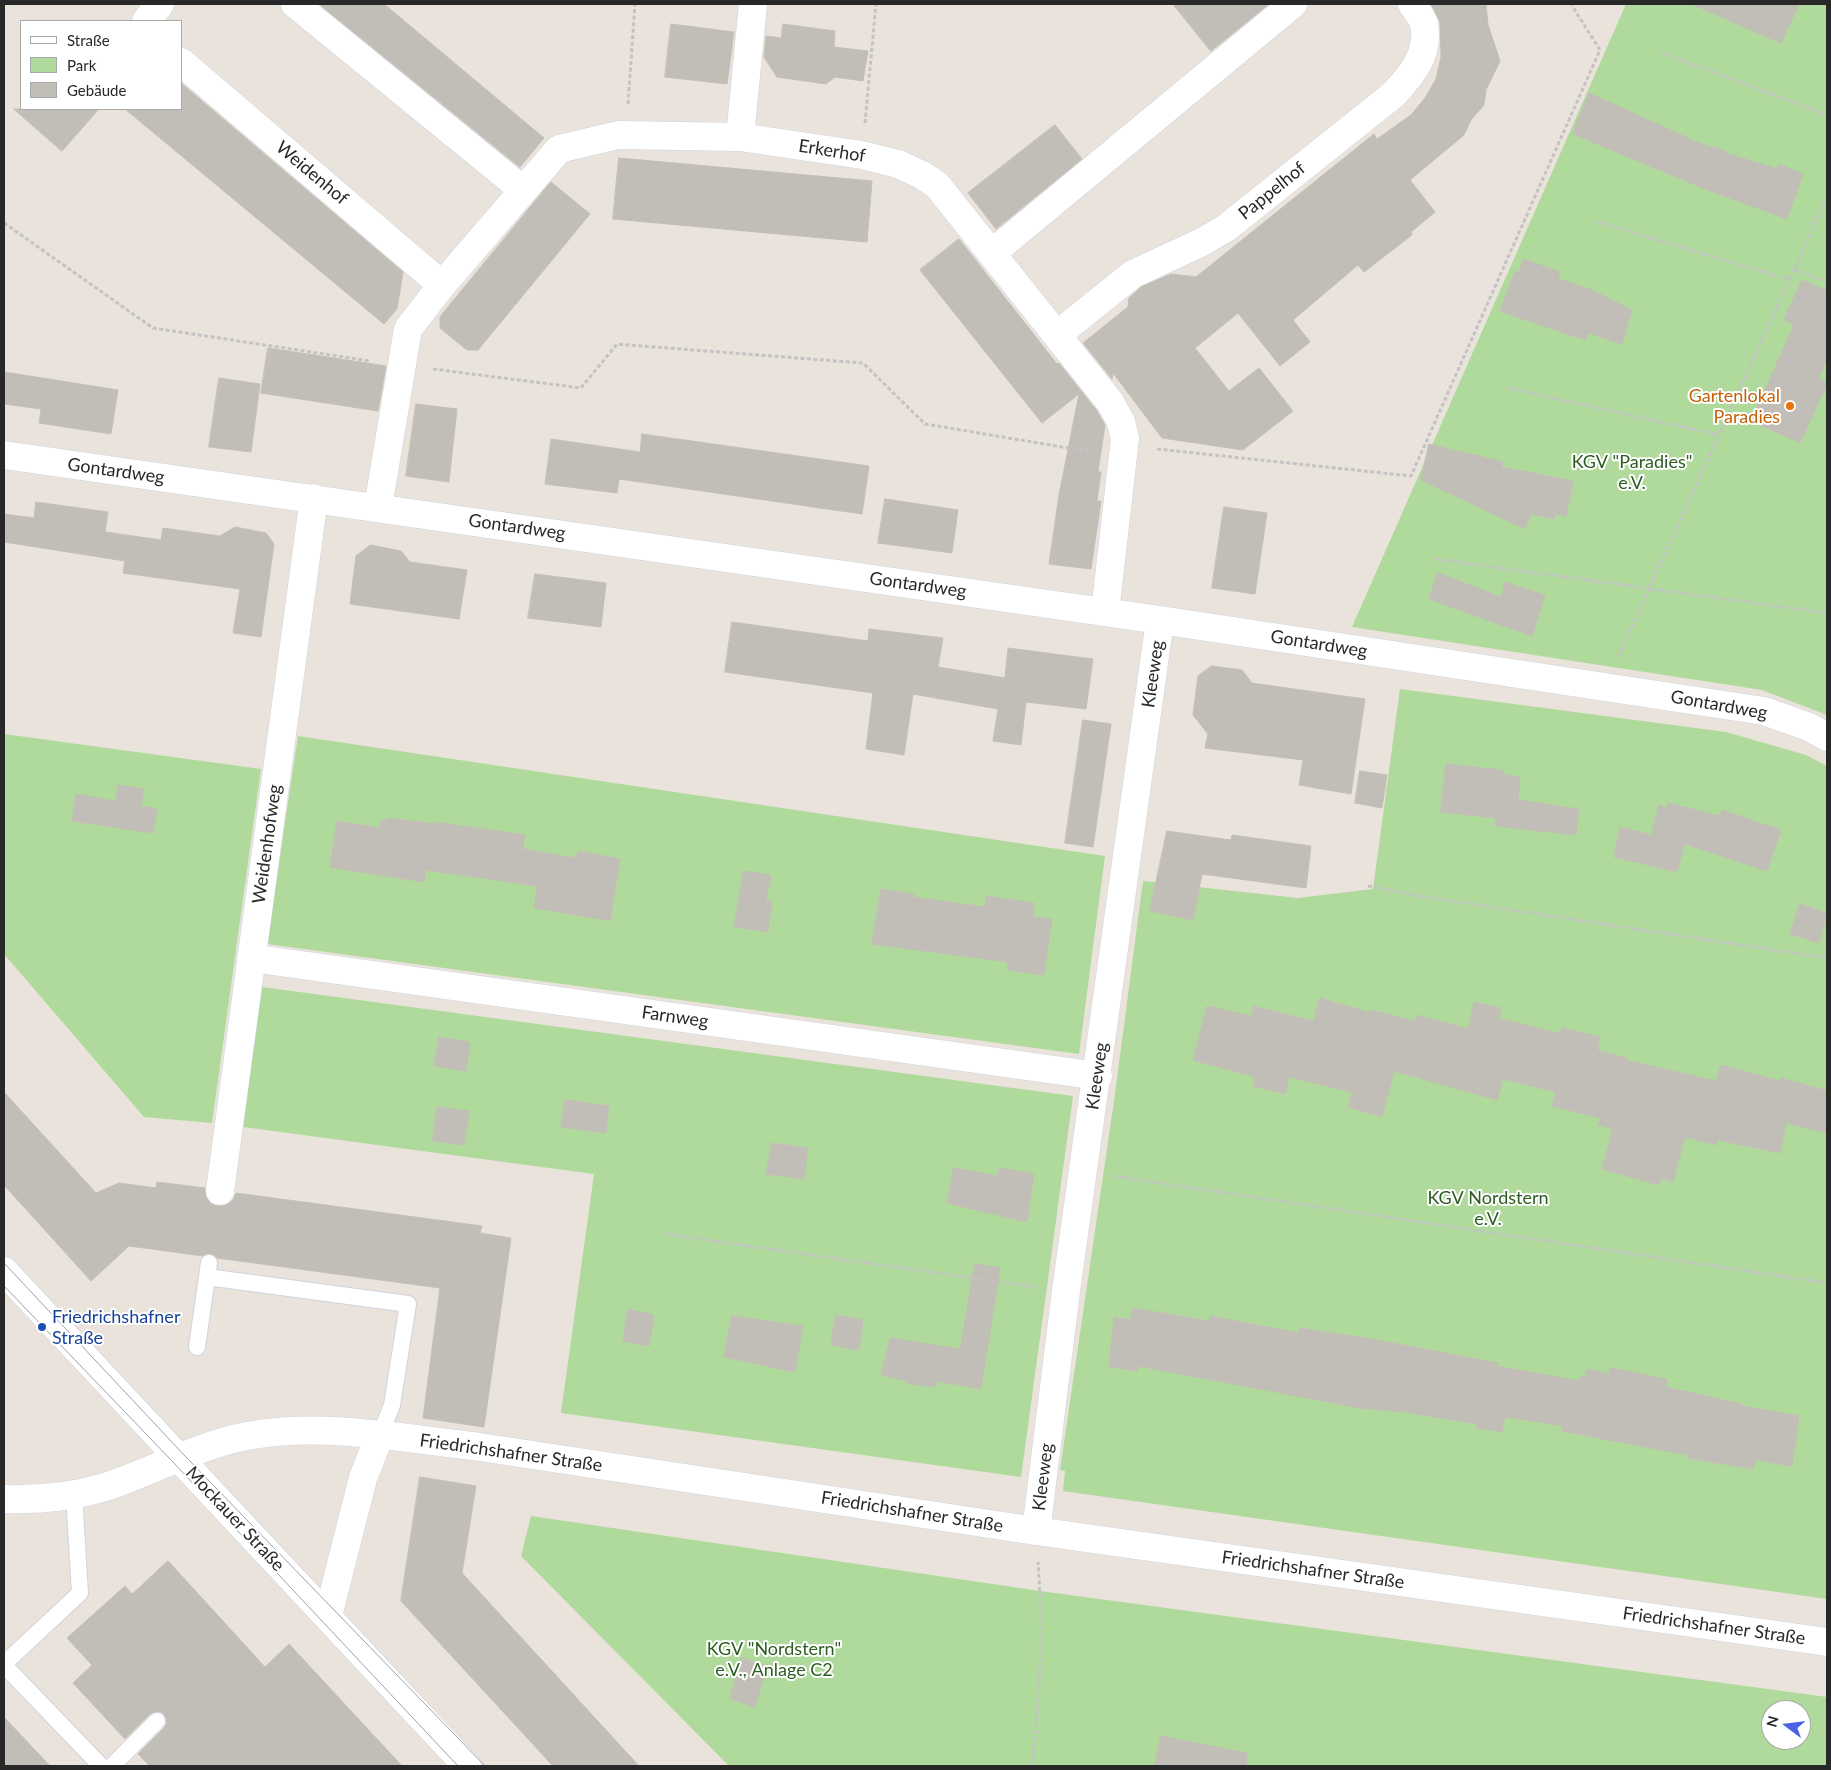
<!DOCTYPE html>
<html>
<head>
<meta charset="utf-8">
<style>
	body { margin:0 }
	#map { position:relative; width:1831px; height:1770px; overflow:hidden; background:#e9e3db; font-family:Lato,sans-serif }
	canvas { display:block }
	.frame { position:absolute; inset:0; border:5px solid #282828; pointer-events:none }
	.legend { position:absolute; left:20px; top:20px; width:162px; height:90px; box-sizing:border-box; background:#fff; border:1px solid #a9a9a9; margin:0; padding:6px 9px; list-style:none; font-size:15px; color:#282828 }
	.legend li { display:flex; align-items:center; gap:10px; height:25px }
	.legend b { width:25px; border:1px solid #a9a9a9 }
	.north { position:absolute; left:1761px; top:1700px; width:50px; height:50px; box-sizing:border-box; background:#fff; border:1px solid #a9a9a9; border-radius:50%; rotate:285deg; font-size:14px; font-weight:700; line-height:20px; text-align:center; color:#282828 }
	.north::after { content:''; display:block; margin:auto; width:18px; height:22px; background:#4a61e7; clip-path:polygon(50% 0,100% 100%,50% 72%,0 100%) }
</style>
</head>
<body>
<div id="map">
<canvas width="1831" height="1770"></canvas>
<div class="frame"></div>
<ul class="legend">
<li><b style="height:6px;background:#fff"></b>Straße</li>
<li><b style="height:14px;background:#afda9c"></b>Park</li>
<li><b style="height:14px;background:#c1bdb7"></b>Gebäude</li>
</ul>
<div class="north">N</div>
</div>
<script>
const c = document.querySelector('canvas').getContext('2d');
c.lineJoin = 'round';
function fill(path, color) { c.fillStyle = color; c.fill(path, 'evenodd'); }
function trace(path, color, width, dash) { c.strokeStyle = color; c.lineWidth = width; c.lineCap = dash ? 'butt' : 'round'; c.setLineDash(dash || []); c.stroke(path); }
function drawText(font, color, halo, rows, align = 'center') {
  c.font = font + ' Lato,sans-serif'; c.lineWidth = 4; c.setLineDash([]); c.textBaseline = 'middle'; c.strokeStyle = halo; c.fillStyle = color; for (const [text, x, y, turn = 0] of rows) {
    c.save(); c.translate(x, y); c.rotate((+turn || 0) * Math.PI / 180); c.textAlign = isNaN(turn) ? turn : align; if (halo) c.strokeText(text, 0, 0); c.fillText(text, 0, 0); c.restore();
  }
}
fill(new Path2D(`
	M1626 4H1827V715L1762 690 1352 627Z
	M1400 689 1726 732 1806 755 1827 766V1599L1063 1491 1065 1471 1060 1470 1114 1101 1143 881 1298 898 1373 889Z
	M4 734 261 769 212 1123 144 1117 4 954Z
	M298 736 1105 856 1079 1054 267 944Z
	M262 987 1073 1096 1021 1477 561 1413 594 1174 243 1127Z
	M531 1516 1040 1591 1827 1697V1766H729L521 1556ZM1771 1710H1801V1740H1771Z`), '#afda9c');
const building = new Path2D(`
	M319 4H384L544 138 520 167Z
	M1173 4H1269L1211 51Z
	M1431 4H1486L1488 25 1500 61 1486 90 1484 105 1471 120 1464 135 1410 180 1435 212 1411 232 1412 235 1364 272 1358 265 1293 320 1310 342 1280 366 1238 313 1195 348 1229 391 1259 368 1293 411 1243 450 1162 438 1113 373 1112 379 1083 343 1128 307 1129 298 1141 287 1171 274 1196 277 1374 134 1377 139 1411 115 1425 98 1436 79 1441 57 1440 22Z
	M1692 4H1799L1781 43Z
	M671 24 734 32 727 84 665 77Z
	M783 24 835 31 834 47 868 51 863 81 835 77 826 84 777 77 764 57 766 36 781 38Z
	M181 83 403 272 397 309 384 324 125 109H181Z
	M1589 93 1699 143 1726 151V153L1777 169 1779 164 1803 174 1787 219 1705 189 1573 134Z
	M14 109H99L62 151Z
	M1055 125 1082 159 996 229 968 193Z
	M619 158 872 181 867 242 613 219Z
	M551 182 590 214 478 350H467L440 328V317Z
	M959 239 1057 364 1059 363 1097 411 1105 425 1098 472H1101L1097 501H1101L1091 569 1049 564 1059 495 1079 394 1042 423 920 270Z
	M1524 259 1560 272 1558 279 1590 289 1632 310 1622 344 1588 333 1585 340 1500 311 1515 271 1519 272Z
	M1802 280 1827 291V358L1819 377 1827 384 1800 443 1751 421 1794 325 1784 320Z
	M268 348 386 366 378 411 261 393Z
	M4 372 118 390 111 434 39 423 41 409 4 404Z
	M219 378 260 384 251 452 209 447Z
	M416 404 457 409 449 482 406 476Z
	M642 434 869 466 862 514 619 479 617 493 545 484 551 439 640 452Z
	M1429 444 1503 462 1501 467 1573 481 1566 516 1555 514 1554 519 1531 514 1525 529 1421 480Z
	M885 499 958 510 952 553 878 543Z
	M36 502 108 512 105 532 161 540 163 528 220 536 235 527 266 533 274 544 261 637 233 633 240 589 123 573 125 561 4 542V514L34 518Z
	M1224 507 1267 513 1255 594 1212 588Z
	M371 545 401 551 410 562 467 570 459 619 350 604 356 556Z
	M1438 573 1501 597 1505 582 1545 595 1532 636 1429 599Z
	M535 574 606 583 601 627 528 618Z
	M732 622 868 641 869 629 943 638 938 667 1005 678 1008 648 1093 659 1086 709 1026 702 1021 745 993 741 998 709 913 694 904 755 866 749 873 693 725 672Z
	M1212 666 1242 670 1252 683 1365 699 1351 794 1299 785 1303 760 1205 748 1208 734 1193 715 1198 676Z
	M1083 720 1111 724 1093 847 1065 843Z
	M1446 764 1502 770 1505 775 1520 777 1518 800 1579 809 1576 835 1495 826 1496 818 1441 812Z
	M1360 771 1387 775 1382 808 1355 803Z
	M118 785 144 789 141 806 157 809 153 833 72 821 76 794 115 801Z
	M1668 803 1720 816 1722 810 1781 830 1767 871 1685 844 1677 872 1614 857 1620 827 1651 835 1659 805 1667 808Z
	M387 818 435 824V822L525 835 523 849 576 858 578 851 620 859 610 921 534 908 537 886 426 870 424 882 330 867 337 821 380 828 381 820 387 821Z
	M1167 831 1231 840 1232 835 1311 846 1306 888 1202 874 1193 920 1150 911Z
	M744 871 771 875 766 900 772 901 768 932 734 927Z
	M881 889 914 894 913 897 985 907 986 896 1034 903 1033 917 1052 919 1044 975 1007 970 1008 962 872 944Z
	M1800 904 1827 913 1819 943 1790 934Z
	M1320 998 1370 1013 1371 1010 1415 1021 1417 1015 1468 1029 1474 1002 1501 1008 1499 1018 1560 1034 1562 1028 1600 1037 1597 1050 1627 1058 1626 1060 1716 1081 1721 1065 1780 1081 1781 1078 1827 1091V1133L1786 1123 1780 1153 1718 1140 1717 1145 1685 1137 1673 1182 1661 1178 1659 1185 1602 1169 1613 1129 1598 1125 1600 1118 1552 1106 1556 1092 1503 1079 1497 1100 1394 1071 1382 1117 1348 1107 1352 1092 1289 1077 1285 1094 1253 1086 1255 1077 1193 1060 1207 1006 1251 1016 1253 1006 1313 1021Z
	M439 1037 470 1042 466 1071 434 1066Z
	M4 1092 96 1193 119 1183 156 1188 157 1182 205 1188 206 1197 210 1203 217 1206 226 1205 233 1200 236 1193 482 1226 480 1233 511 1238 484 1427 423 1418 440 1288 217 1258 210 1253 203 1256 129 1246 91 1281 4 1185Z
	M565 1100 609 1106 606 1133 561 1127Z
	M437 1107 469 1111 464 1145 433 1141Z
	M772 1143 808 1148 804 1179 766 1174Z
	M954 1168 998 1176 999 1168 1034 1174 1027 1222 947 1203Z
	M975 1263 1000 1268 981 1389 937 1381 936 1387 907 1384V1381L881 1375 890 1338 960 1349Z
	M1133 1308 1209 1321 1210 1316 1299 1333V1328L1371 1339 1498 1363 1497 1366 1579 1381 1580 1377H1585L1587 1369 1609 1374 1610 1368 1667 1379 1665 1387 1742 1404V1406L1799 1416 1792 1466 1755 1460 1753 1469 1687 1458V1455L1562 1431 1563 1426 1505 1417 1502 1432 1476 1428 1477 1424 1404 1412 1360 1408 1138 1366 1137 1371 1109 1367 1114 1317 1130 1320Z
	M628 1309 654 1315 649 1346 623 1341Z
	M836 1315 863 1320 859 1350 831 1345Z
	M732 1316 803 1326 795 1372 724 1357Z
	M420 1477 476 1486 462 1573 639 1766H553L401 1601Z
	M168 1561 265 1667 289 1644 402 1766H150L138 1754 164 1728 167 1723 164 1714 159 1711 150 1714 125 1739 73 1683 92 1665 67 1638 125 1586 132 1594Z
	M742 1658 768 1666 755 1707 730 1699Z
	M4 1717 50 1766H4Z
	M1161 1736 1247 1753 1246 1766H1155Z`);
fill(building, '#c1bdb7');
trace(building, '#c4bfb5', 1);
const service = new Path2D(`
	M207 1277 408 1304 392 1405 380 1435
	M197 1347 209 1263
	M4 1664 80 1593 74 1494
	M4 1665 101 1766
	M112 1766 157 1721`);
const minor = new Path2D(`
	M295 4 523 190
	M146 21 160 4
	M181 62 442 285
	M740 137 753 4
	M992 253 1293 4
	M1057 335 1133 274 1202 242 1226 228 1393 95C1412 75 1430 53 1424 24 1422 17 1416 10 1412 4
	M4 455 1160 620 1764 711 1809 727 1827 737
	M378 507 408 329 442 285 559 149 618 135 740 137 862 155 898 164 922 175 937 185 1110 402 1121 422 1125 438 1105 612
	M251 958 1098 1076
	M220 1191 314 498
	M1036 1531 1066 1291 1160 620`);
const secondary = new Path2D(`
	M4 1271 467 1766
	M4 1499C37 1500 72 1497 105 1487 152 1472 198 1445 247 1436 319 1422 401 1438 473 1446L1036 1531 1827 1642
	M328 1616 363 1478 380 1435`);
trace(service, '#d0d3df', 18);
trace(minor, '#d0d3df', 29);
trace(secondary, '#d0d3df', 29);
trace(new Path2D(`
	M1662 53 1827 115
	M628 104 635 4
	M865 123 876 4
	M1598 222 1790 280
	M4 223 153 328 370 361
	M1794 269 1827 282
	M433 369 581 388 617 344 863 363 925 424 1092 452
	M1508 388 1719 435
	M1157 449 1411 476 1600 50 1571 4
	M1435 559 1827 613
	M1618 657 1827 197
	M1368 886 1419 896 1827 958
	M1113 1176 1827 1283
	M664 1234 1035 1287
	M1032 1766C1040 1699 1043 1630 1038 1562`), '#c3c3c3', 3, [4, 2.5]);
trace(service, '#fff', 16);
trace(minor, '#fff', 28);
trace(secondary, '#fff', 28);
trace(new Path2D(`
	M4 1263 185 1456 485 1766
	M4 1286 172 1461 458 1766`), '#9ea0b0', 1);
for (const [x, y, r, color] of [
	[1790,406,5,"#e8710a"],
	[42,1327,5,"#1a4fb4"]
]) { const dot = new Path2D(); dot.arc(x, y, r, 0, 2 * Math.PI); c.fillStyle = color; c.fill(dot); trace(dot, '#fff', 2); }
drawText('18px', '#282828', '#fff', [
	["Erkerhof",832,151,9],
	["Weidenhof",312,173,40],
	["Pappelhof",1272,191,-39],
	["Gontardweg",116,471,8],
	["Gontardweg",517,527,8],
	["Gontardweg",918,585,8],
	["Gontardweg",1319,644,9],
	["Kleeweg",1153,674,-82],
	["Gontardweg",1719,705,10],
	["Weidenhofweg",267,844,-82],
	["Farnweg",675,1017,8],
	["Kleeweg",1097,1076,-82],
	["Friedrichshafner Straße",511,1453,8],
	["Kleeweg",1043,1477,-83],
	["Friedrichshafner Straße",912,1512,9],
	["Mockauer Straße",235,1519,47],
	["Friedrichshafner Straße",1313,1570,8],
	["Friedrichshafner Straße",1714,1626,8]
]);
drawText('18px', '#c56008', '#fff', [
	["Gartenlokal",1780,396],
	["Paradies",1780,417]
], 'right');
drawText('18px', '#2b5c20', '#fff', [
	["KGV \"Paradies\"",1632,462],
	["e.V.",1632,483],
	["KGV Nordstern",1488,1198],
	["e.V.",1488,1219],
	["KGV \"Nordstern\"",774,1649],
	["e.V., Anlage C2",774,1670]
]);
drawText('18px', '#164399', '#fff', [
	["Friedrichshafner",52,1317],
	["Straße",52,1338]
], 'left');
</script>
</body>
</html>
